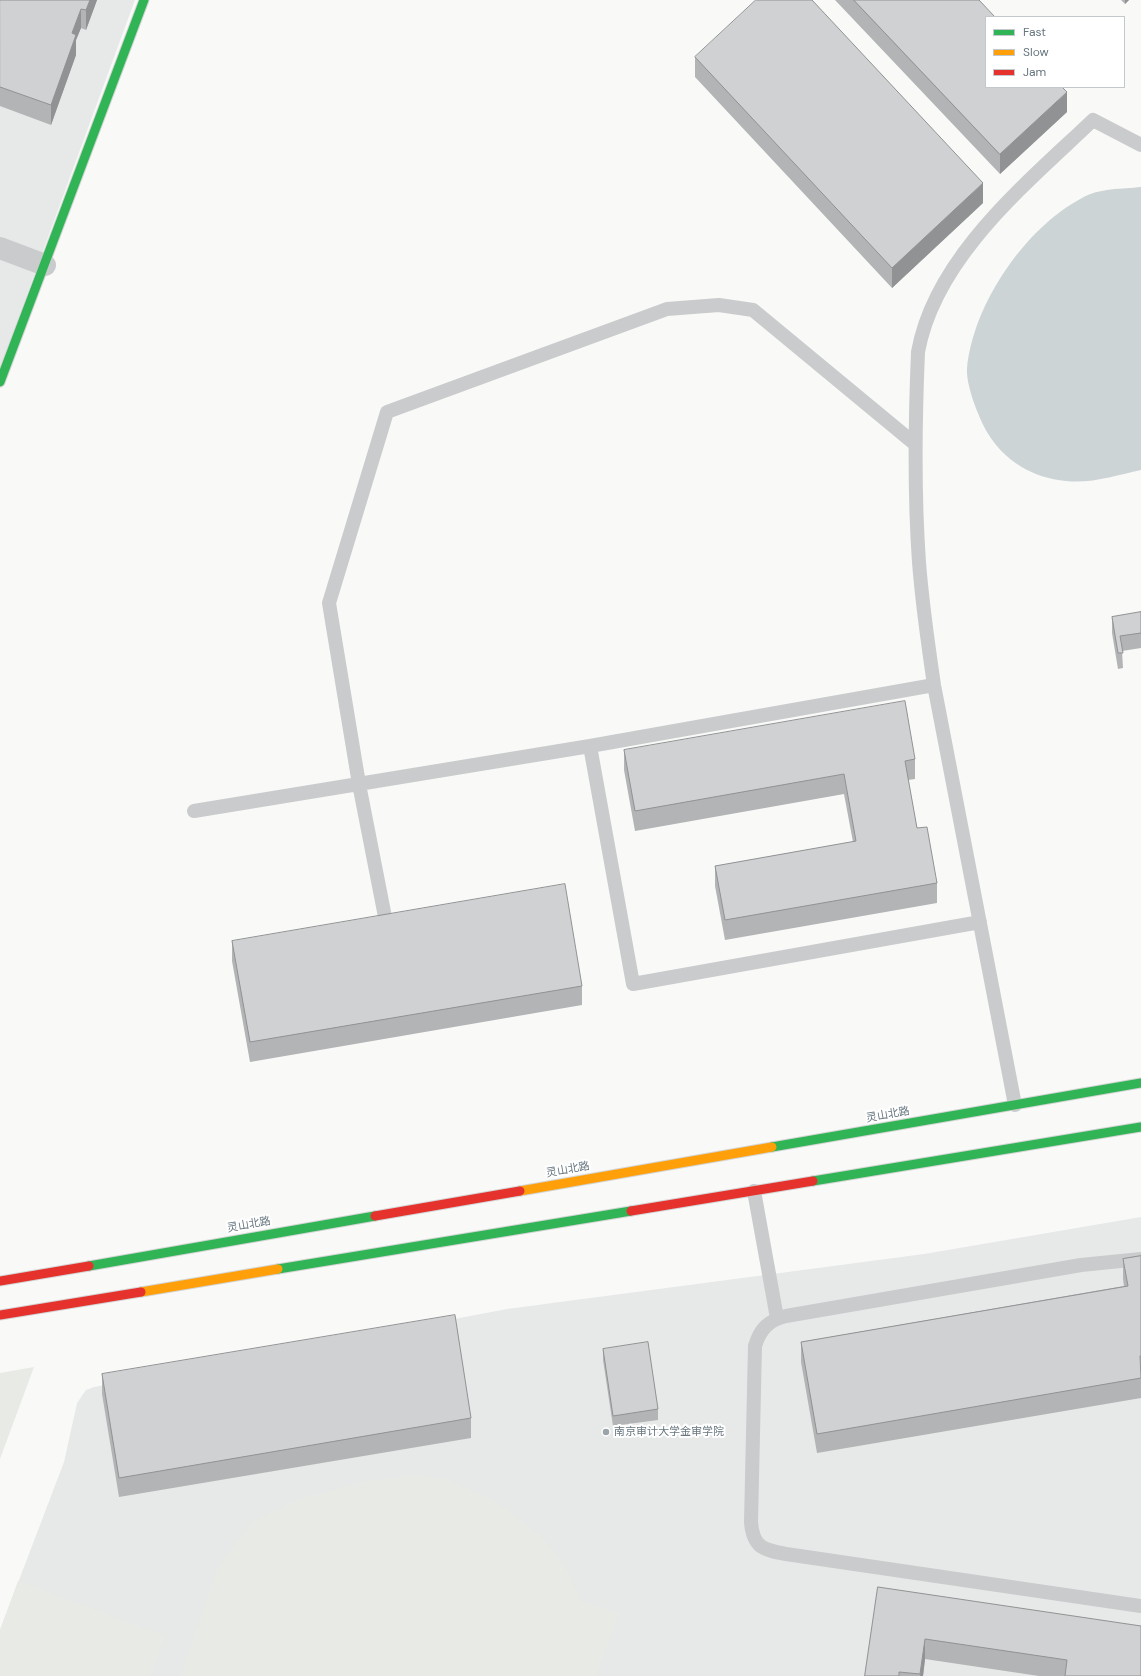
<!DOCTYPE html>
<html>
<head>
<meta charset="utf-8">
<style>
	body { margin:0 }
	#map { position:relative; width:1141px; height:1676px; overflow:hidden; background:#f9f9f8; font-family:"DM Sans",sans-serif }
	canvas { display:block }
	.legend { position:absolute; left:985px; top:16px; width:140px; height:72px; box-sizing:border-box; background:#fff; border:1px solid #c2c8cc; margin:0; padding:5px 7px; list-style:none; font-size:12px; color:#67767f }
	.legend li { display:flex; align-items:center; gap:8px; height:20px }
	.legend b { width:20px; border:1px solid #c2c8cc }
</style>
</head>
<body>
<div id="map">
<canvas width="1141" height="1676"></canvas>
<ul class="legend">
<li><b style="height:5px;background:#30b455"></b>Fast</li>
<li><b style="height:5px;background:#ff9f0a"></b>Slow</li>
<li><b style="height:5px;background:#e5322d"></b>Jam</li>
</ul>
</div>
<script>
const c = document.querySelector('canvas').getContext('2d');
c.lineJoin = 'round';
function fill(path, color) { c.fillStyle = color; c.fill(path, 'evenodd'); }
function trace(path, color, width, dash) { c.strokeStyle = color; c.lineWidth = width; c.lineCap = dash ? 'butt' : 'round'; c.setLineDash(dash || []); c.stroke(path); }
function drawText(font, color, halo, rows, align = 'center') {
  c.font = font + ' "DM Sans","Noto Sans SC",sans-serif'; c.lineWidth = 4; c.setLineDash([]); c.textBaseline = 'middle'; c.strokeStyle = halo; c.fillStyle = color; for (const [text, x, y, turn = 0] of rows) {
    c.save(); c.translate(x, y); c.rotate((+turn || 0) * Math.PI / 180); c.textAlign = isNaN(turn) ? turn : align; if (halo) c.strokeText(text, 0, 0); c.fillText(text, 0, 0); c.restore();
  }
}
fill(new Path2D(`
	M0 0H135L0 368Z
	M1141 1217V1676H0V1630L64 1462 77 1403 86 1390 94 1387 507 1309 924 1254Z`), '#e7e9e8');
fill(new Path2D(`
	M34 1367 0 1459V1373Z
	M415 1475 444 1478 496 1502 543 1538 569 1573 580 1601 619 1614 596 1676H180L218 1567 253 1521 301 1499 363 1482Z
	M18 1581 165 1636 150 1676H0V1630Z`), '#e8eae6');
fill(new Path2D(`
	M1141 187V470C1117 475 1091 484 1066 481 1033 478 1004 461 987 432 979 418 966 386 967 369 973 304 1025 228 1082 198 1099 188 1122 189 1141 187Z`), '#cdd4d6');
const fast = new Path2D(`
	M0 382 144 0
	M772 1147 1141 1083
	M813 1181 1141 1127
	M89 1266 375 1216
	M278 1269 631 1211`);
const slow = new Path2D(`
	M520 1191 772 1147
	M141 1292 278 1269`);
const jam = new Path2D(`
	M631 1211 813 1181
	M375 1216 520 1191
	M0 1281 89 1266
	M0 1315 141 1292`);
trace(fast, '#d4d5d5', 11);
trace(slow, '#d4d5d5', 11);
trace(jam, '#d4d5d5', 11);
trace(new Path2D(`
	M934 685 590 746 633 984 980 922
	M194 811 590 746
	M386 922 359 784 329 603 387 412 667 309 719 305 753 310 915 444
	M1015 1105 934 685C928 644 922 603 919 562 914 492 915 422 918 352 935 257 1027 183 1093 120L1141 145
	M754 1191 777 1318
	M1141 1259 1081 1265 786 1316C769 1320 760 1329 755 1346L751 1522C753 1548 764 1550 786 1554L1141 1606`), '#cacbcc', 14);
trace(new Path2D(`
	M0 248 45 265`), '#cacbcc', 22);
trace(fast, '#30b455', 9);
trace(slow, '#ff9f0a', 9);
trace(jam, '#e5322d', 9);
fill(new Path2D(`
	M0 0H97L86 30 81 28 76 40V55L51 125 0 106Z
	M835 0H979L1067 112 1000 174Z
	M1121 0H1129L1125 4Z
	M695 57 983 203 892 288 695 77Z
	M1141 612V648L1122 651 1123 668 1118 669 1112 633V617Z
	M624 750 915 759V779L908 780 917 828 937 883V903L725 940 715 886V866L853 842 844 794 635 831 624 770Z
	M232 941 582 986V1005L250 1062 232 961Z
	M1141 1256V1398L817 1453 801 1362V1342L1124 1286 1123 1279V1259Z
	M603 1349 658 1409V1420L613 1426 603 1360Z
	M102 1374 471 1418V1438L119 1497 102 1394Z
	M878 1587 1141 1676H1039L925 1659 923 1676H865Z`), '#b2b4b5');
fill(new Path2D(`
	M90 0H97L86 30V10Z
	M1125 0H1129L1125 4Z
	M81 9V28L76 40V55L51 125V105L72 33Z
	M1067 92V112L1000 174V154Z
	M983 183V203L892 288V268Z
	M925 1639V1659L923 1676H920Z`), '#919293');
const building = new Path2D(`
	M0 0H90L86 10 81 9 72 33 76 35 51 105 0 87Z
	M756 0H812L983 183 892 268 695 57Z
	M854 0H979L995 17H986V87H1062L1067 92 1000 154Z
	M1141 612V633L1120 636 1123 653H1118L1112 617Z
	M905 701 915 759 905 761 917 828 927 827 937 883 725 920 715 866 856 841 844 774 635 811 624 750Z
	M565 884 582 986 250 1042 232 941Z
	M1141 1256V1356H1140L1141 1378 817 1434 801 1342 1128 1286 1123 1259Z
	M455 1315 471 1418 119 1478 102 1374Z
	M648 1342 658 1409 613 1416 603 1349Z
	M878 1587 1141 1626V1676H1065L1067 1660 925 1639 920 1674 899 1672V1676H865Z`);
fill(building, '#cfd1d2');
trace(building, '#919293', 1);
for (const [x, y, r, color] of [
	[606,1432,4,"#9aa4a9"]
]) { const dot = new Path2D(); dot.arc(x, y, r, 0, 2 * Math.PI); c.fillStyle = color; c.fill(dot); trace(dot, '#fff', 1.5); }
drawText('11px', '#67767f', '#fff', [
	["灵山北路",888,1115,-10],
	["灵山北路",568,1170,-10],
	["灵山北路",249,1225,-10]
]);
drawText('11px', '#67767f', '#fff', [
	["南京审计大学金审学院",614,1432]
], 'left');
</script>
</body>
</html>
